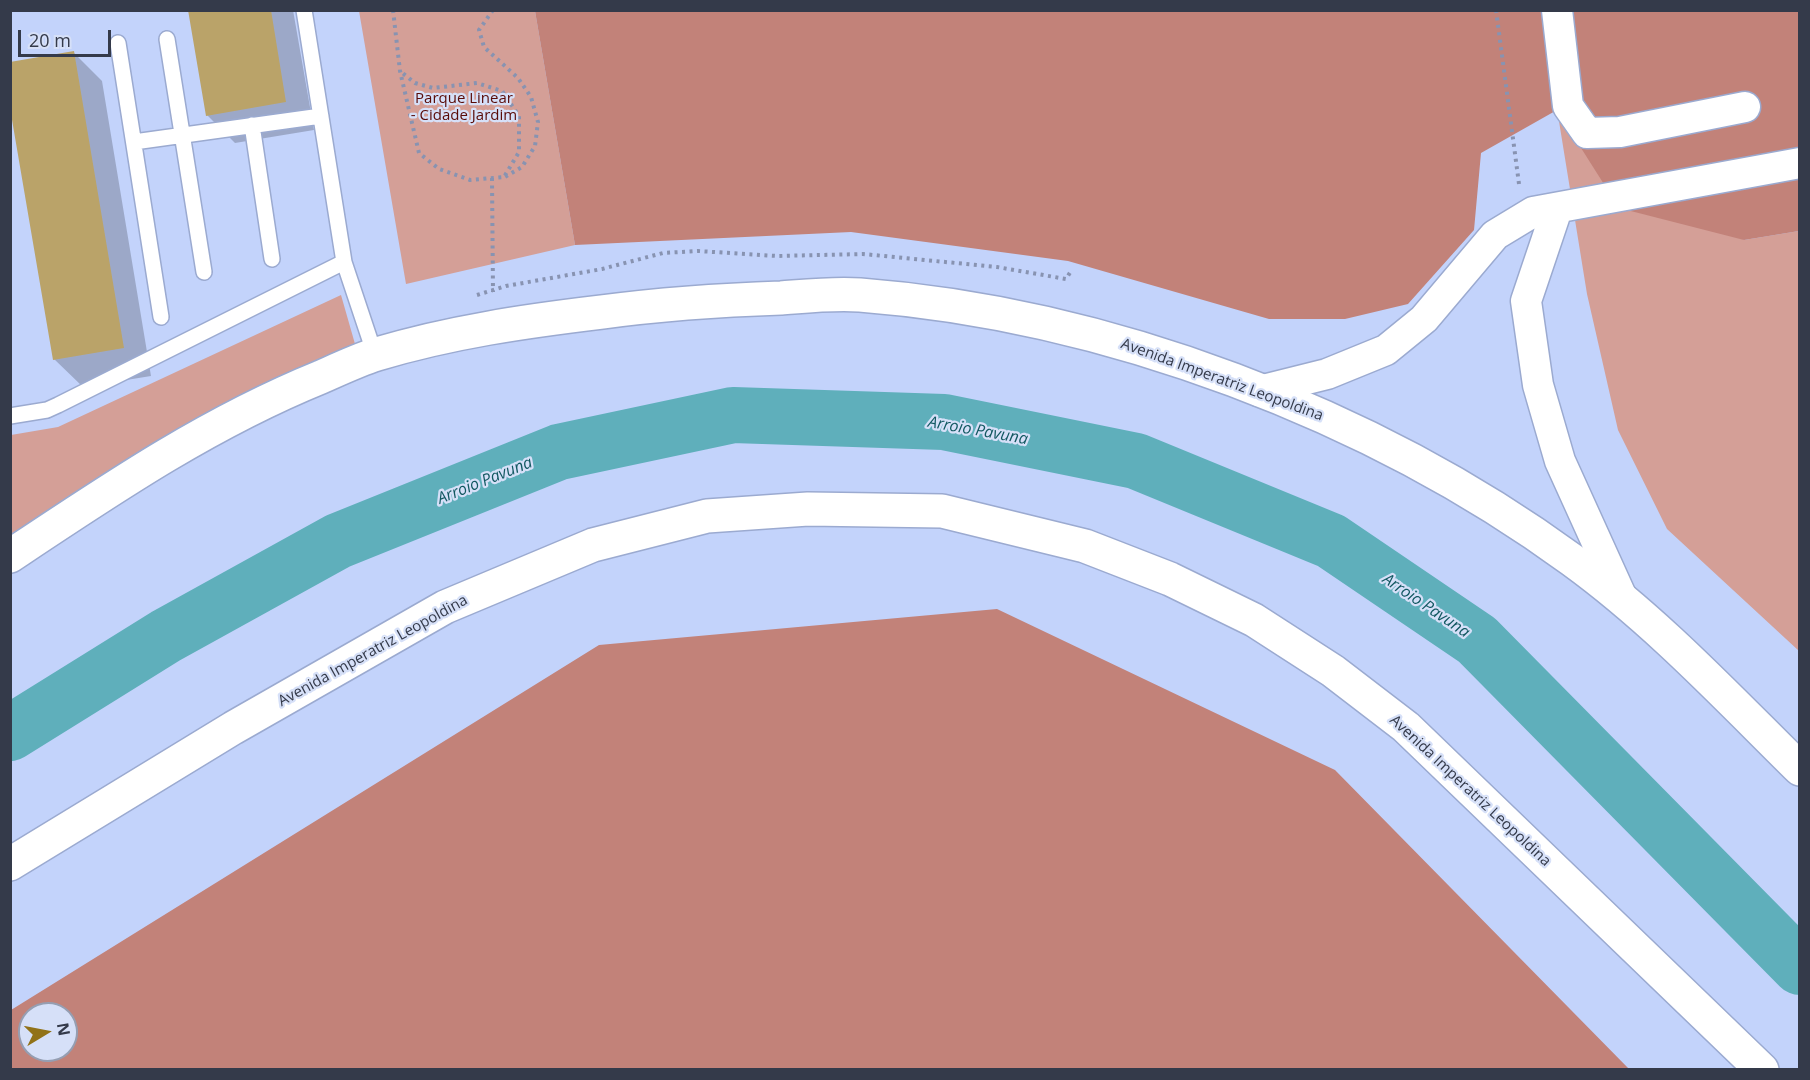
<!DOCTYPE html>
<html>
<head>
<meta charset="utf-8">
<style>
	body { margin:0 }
	#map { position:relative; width:1810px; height:1080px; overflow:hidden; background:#c3d3fb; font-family:"Open Sans",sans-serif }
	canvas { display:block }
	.frame { position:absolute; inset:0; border:12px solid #343a4a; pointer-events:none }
	.north { position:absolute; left:18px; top:1002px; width:60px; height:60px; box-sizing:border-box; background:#d6e0f8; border:2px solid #959eb2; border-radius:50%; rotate:80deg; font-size:16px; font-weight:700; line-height:24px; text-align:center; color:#343a4a }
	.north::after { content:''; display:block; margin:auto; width:21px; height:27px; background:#917218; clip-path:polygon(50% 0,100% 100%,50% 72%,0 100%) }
	.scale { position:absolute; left:18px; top:30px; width:93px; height:27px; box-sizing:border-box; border:3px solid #343a4a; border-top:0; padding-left:8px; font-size:18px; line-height:21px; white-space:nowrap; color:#343a4a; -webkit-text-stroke:4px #d6e0f8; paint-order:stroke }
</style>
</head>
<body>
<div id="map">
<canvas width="1810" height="1080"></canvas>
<div class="frame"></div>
<div class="north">N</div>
<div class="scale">20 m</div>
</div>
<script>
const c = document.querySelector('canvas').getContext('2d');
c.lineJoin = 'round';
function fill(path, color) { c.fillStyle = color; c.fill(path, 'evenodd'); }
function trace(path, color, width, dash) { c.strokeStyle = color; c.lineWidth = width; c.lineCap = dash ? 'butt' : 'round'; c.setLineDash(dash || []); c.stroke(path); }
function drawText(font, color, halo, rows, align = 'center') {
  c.font = font + ' "Open Sans",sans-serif'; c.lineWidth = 4.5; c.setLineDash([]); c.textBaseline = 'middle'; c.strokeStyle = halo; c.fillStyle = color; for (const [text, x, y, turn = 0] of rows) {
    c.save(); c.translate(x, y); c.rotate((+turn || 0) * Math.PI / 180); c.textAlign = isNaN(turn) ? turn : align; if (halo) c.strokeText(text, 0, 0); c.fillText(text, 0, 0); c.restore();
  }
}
fill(new Path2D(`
	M359 11H535L575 245 406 284Z
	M1557 109 1744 240 1799 231V651L1667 529 1618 430 1587 294Z
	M341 295 355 344 208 412 11 534V435L58 427Z`), '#d49f97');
fill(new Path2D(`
	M535 11H1799V231L1744 240 1619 208 1557 110 1481 153 1474 230 1408 304 1345 319H1269L1068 261 851 232 575 245Z
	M997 609 1335 770 1629 1069H11V1010L599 645ZM30 1014H66V1050H30Z`), '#c28279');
fill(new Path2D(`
	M189 10H293L314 130 235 143 207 115Z
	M74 53 102 81 151 376 83 387 54 359Z`), '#0003');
trace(new Path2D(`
	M10 733 166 636 338 541 559 452 733 415 944 422 1136 461 1331 541 1477 640 1800 967`), '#5fafbb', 56);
fill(new Path2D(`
	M188 10H271L286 102 206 116Z
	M74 51 124 348 53 360 10 108V62Z`), '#baa369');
const service = new Path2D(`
	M167 39 204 272
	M118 43 161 317
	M252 125 272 259
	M134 142 321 116
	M344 262 375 355
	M10 416 47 410 58 405 344 262 304 10`);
const minor = new Path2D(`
	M1557 10 1568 106 1587 133 1620 132 1745 107
	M1557 209 1526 301 1538 385 1560 461 1623 600
	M1259 391 1327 374 1386 350 1424 319 1495 235 1533 212 1800 163`);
const tertiary = new Path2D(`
	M10 556C112 488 208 423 321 377 339 369 358 360 377 354 450 332 526 321 602 312 662 304 721 300 781 298 807 296 834 293 860 295 1107 314 1372 414 1572 560 1656 621 1726 696 1800 769
	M10 864 233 728 445 607 593 545 707 516 808 509 942 511 1085 546 1170 579 1254 620 1333 671 1406 727 1762 1070`);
trace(service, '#9baad0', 18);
trace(minor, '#9baad0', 33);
trace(tertiary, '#9baad0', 36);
trace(new Path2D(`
	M393 10 400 71 419 153 439 169 470 180 504 177 519 152V116L502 91 477 83 433 88 415 83 400 71
	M493 10 479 30 484 47 518 78 531 97 538 122 535 146 522 167 505 177
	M1496 10 1519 184
	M492 178 493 292
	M477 295 506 286 602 269 663 253 698 251 777 256 863 254 997 267 1066 279 1071 271`), '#8893b1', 4, [3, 4.5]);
trace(service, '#fff', 15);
trace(minor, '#fff', 30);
trace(tertiary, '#fff', 33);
drawText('15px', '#590b08', '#d6e0f8', [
	["Parque Linear",464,99],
	["- Cidade Jardim",464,116]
]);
drawText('15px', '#343a4a', '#d6e0f8', [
	["Avenida Imperatriz Leopoldina",1222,380,20],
	["Avenida Imperatriz Leopoldina",373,651,-29],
	["Avenida Imperatriz Leopoldina",1470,791,43]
]);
drawText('italic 16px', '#125861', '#d6e0f8', [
	["Arroio Pavuna",978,431,10],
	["Arroio Pavuna",485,481,-22],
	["Arroio Pavuna",1426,606,34]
]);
</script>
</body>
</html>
